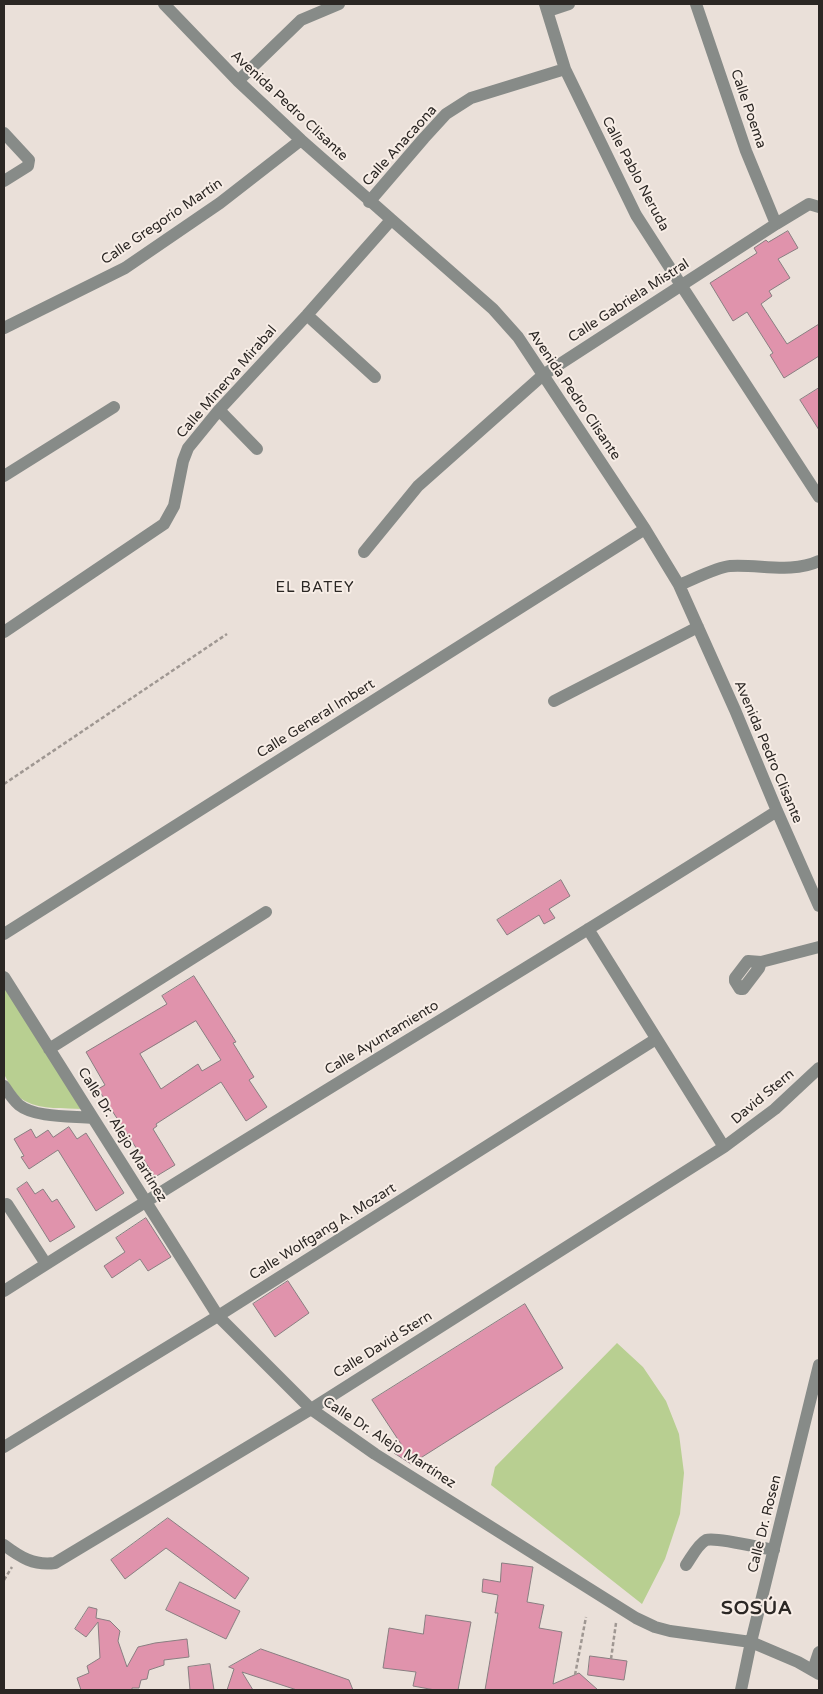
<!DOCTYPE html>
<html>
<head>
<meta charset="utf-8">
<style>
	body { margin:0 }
	#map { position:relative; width:823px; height:1694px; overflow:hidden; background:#eae0d9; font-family:"Varela Round",sans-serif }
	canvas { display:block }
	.frame { position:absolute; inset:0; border:5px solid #2b2724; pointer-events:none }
</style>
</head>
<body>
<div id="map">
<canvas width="823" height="1694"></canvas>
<div class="frame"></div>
</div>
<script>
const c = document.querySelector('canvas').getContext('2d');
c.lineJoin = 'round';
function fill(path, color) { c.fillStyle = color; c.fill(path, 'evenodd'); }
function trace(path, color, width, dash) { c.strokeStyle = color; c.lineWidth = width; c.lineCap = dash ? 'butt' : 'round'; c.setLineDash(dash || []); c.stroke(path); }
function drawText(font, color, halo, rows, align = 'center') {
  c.font = font + ' "Varela Round",sans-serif'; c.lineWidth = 4; c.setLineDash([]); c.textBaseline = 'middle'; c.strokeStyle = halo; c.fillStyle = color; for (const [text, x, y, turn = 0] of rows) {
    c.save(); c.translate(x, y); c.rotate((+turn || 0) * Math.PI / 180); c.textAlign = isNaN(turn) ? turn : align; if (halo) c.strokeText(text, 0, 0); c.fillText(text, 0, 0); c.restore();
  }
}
fill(new Path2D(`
	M4 983 83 1109C64 1108 42 1110 25 1101 16 1097 8 1082 4 1074Z
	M617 1343 643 1367 666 1401 679 1434 684 1473 680 1514 665 1559 642 1604 491 1485 495 1467Z`), '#b8cf91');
const building = new Path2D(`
	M788 231 798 248 778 259 790 278 769 291 772 296 761 304 787 344 819 324V356L784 378 770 355 773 353 747 312 733 321 710 283 757 253 754 248 766 240 768 242Z
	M819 388V430L800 400Z
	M561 880 570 896 549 909 555 918 544 924 539 915 507 935 497 920Z
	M194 976 236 1042 233 1043 254 1077 249 1080 267 1107 246 1121 221 1082 156 1124 157 1126 153 1129 175 1165 155 1177 98 1089 105 1085 86 1052 167 1004 162 996ZM196 1021 221 1060 202 1071 198 1064 161 1089 140 1054Z
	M69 1127 77 1139 86 1133 124 1193 96 1211 58 1150 29 1169 21 1157 24 1156 14 1139 31 1129 36 1138 48 1130 53 1137Z
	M27 1182 35 1194 43 1189 52 1202 57 1199 75 1227 50 1242 17 1189Z
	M146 1218 171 1257 148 1271 140 1259 112 1278 104 1266 125 1252 116 1238Z
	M288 1281 309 1313 275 1337 253 1304Z
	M525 1304 563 1368 411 1464 394 1453 403 1447 372 1400Z
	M168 1518 249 1578 235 1599 166 1548 125 1579 111 1560Z
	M502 1563 533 1567 527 1602 544 1605 539 1628 562 1632 553 1684 579 1673 598 1690H485L498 1613H495L498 1595 482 1592 483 1579 500 1582Z
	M180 1582 240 1611 226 1639 166 1610Z
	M89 1607 97 1609 96 1618 110 1621 120 1631 118 1641 127 1667 138 1647 155 1643 187 1639 189 1657 164 1660V1665L149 1670 147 1679 141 1680 139 1688H132V1690H81L77 1678 89 1673 87 1666 100 1658 98 1622 86 1637 75 1629Z
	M426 1615 471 1622 458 1690H435L413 1686 416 1672 383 1668 389 1628 423 1634Z
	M261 1649 349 1680 353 1690H297L242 1672 253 1690H227L234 1669 229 1667Z
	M590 1656 627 1661 624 1680 588 1675Z
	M210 1664 214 1690H190L188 1667Z`);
fill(building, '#e093ac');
trace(building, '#897e81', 1);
trace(new Path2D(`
	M4 784 227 634
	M4 1580 12 1567
	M611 1659 616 1623
	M575 1675 586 1617`), '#9f9792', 2.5, [4, 2.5]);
trace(new Path2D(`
	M164 4 238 81 301 140 493 309 518 337 645 529 679 585 735 710 777 811 819 906
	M545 4 565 69 636 215 681 285 819 497
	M696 4 746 151 776 224
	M548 11 569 4
	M238 81 301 20 339 4
	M4 133 29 160 28 166 4 181
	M369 202 424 138 446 114 471 98 565 69
	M307 315 375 377
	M4 328 125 268 220 203 301 140
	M219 410 257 449
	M4 476 114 407
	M364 552 418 486 543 375 776 224 809 204 819 207
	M679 585C692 580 717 567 730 566 760 564 791 574 819 561
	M4 632 164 524 174 506 183 461 188 448 219 410 307 315 391 220
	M554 701 698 627
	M588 929 724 1147
	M4 934 645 529
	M761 962 759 968 743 989H740L735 981V978L748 961 761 962 819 947
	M4 977 218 1316 311 1409 375 1454 636 1618 655 1627 670 1631 751 1642 798 1662 819 1674
	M49 1049 266 912
	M4 1086C8 1092 13 1100 19 1105 35 1118 73 1116 93 1118
	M7 1204 46 1264
	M4 1291C259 1128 521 974 777 811
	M4 1447 218 1316 656 1039
	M4 1545C20 1557 34 1566 55 1563L311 1409 724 1147 775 1109 819 1068
	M686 1565C691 1558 698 1544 706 1540 716 1537 761 1548 774 1550
	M813 1670 819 1652
	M741 1690 751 1642 819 1365`), '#878b88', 12);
drawText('14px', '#2b2724', '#f7ede6', [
	["Avenida Pedro Clisante",289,106,43],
	["Calle Poema",748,109,71],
	["Calle Anacaona",400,146,-48],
	["Calle Pablo Neruda",635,174,62],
	["Calle Gregorio Martín",162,222,-34],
	["Calle Gabriela Mistral",629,301,-33],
	["Calle Minerva Mirabal",227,382,-49],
	["Avenida Pedro Clisante",574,395,56],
	["Calle General Imbert",316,719,-32],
	["Avenida Pedro Clisante",768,752,67],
	["Calle Ayuntamiento",382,1038,-31],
	["David Stern",763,1097,-40],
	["Calle Dr. Alejo Martínez",122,1135,58],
	["Calle Wolfgang A. Mozart",323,1232,-32],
	["Calle David Stern",383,1345,-32],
	["Calle Dr. Alejo Martínez",389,1443,33],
	["Calle Dr. Rosen",765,1524,-76]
]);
c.letterSpacing = '1px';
drawText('15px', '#2b2724', '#f7ede6', [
	["EL BATEY",315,588]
]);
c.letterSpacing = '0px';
c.letterSpacing = '1px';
drawText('bold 19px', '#2b2724', '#f7ede6', [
	["SOSÚA",757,1609]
]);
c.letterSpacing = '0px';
</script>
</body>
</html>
